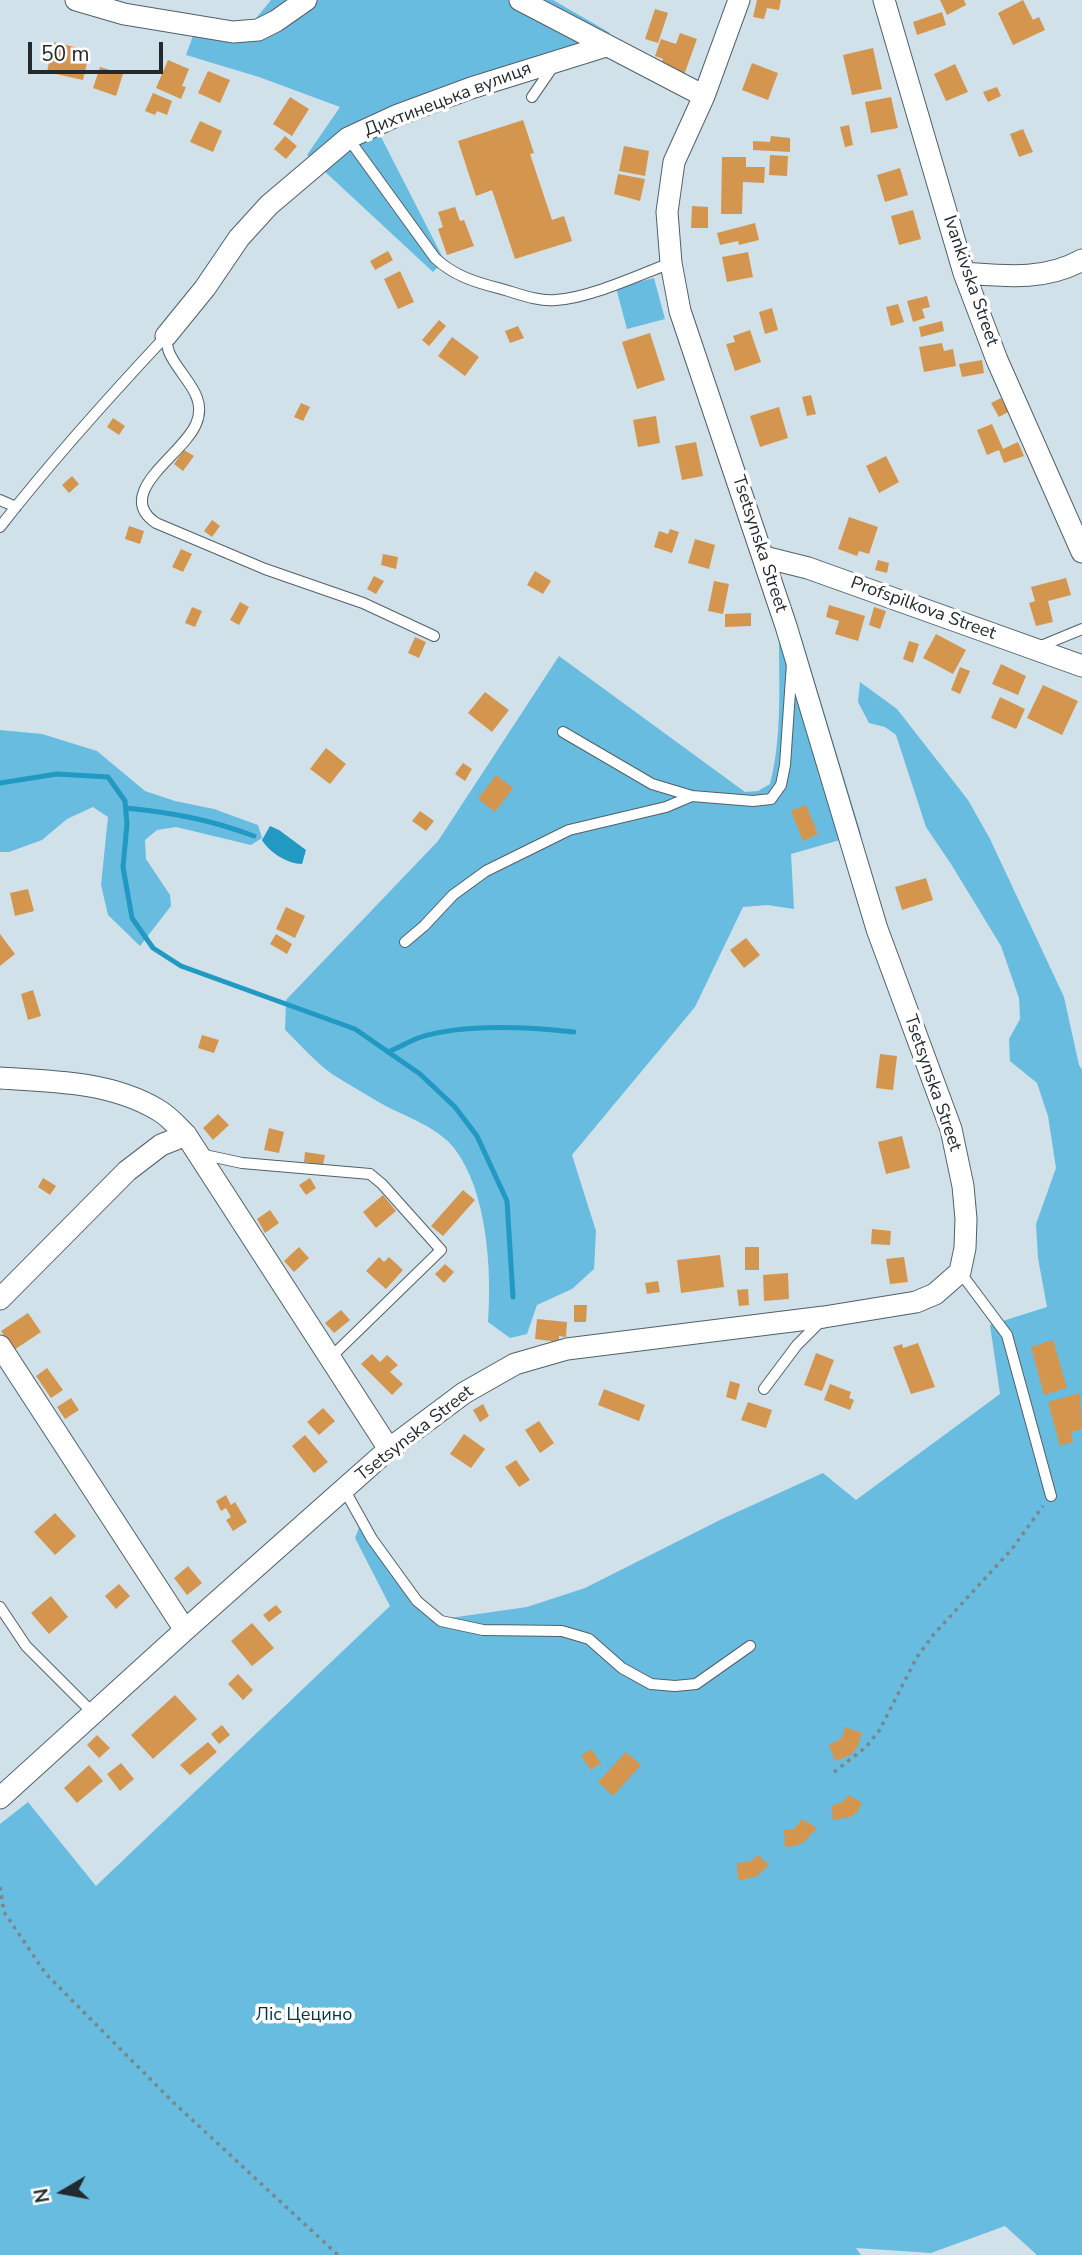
<!DOCTYPE html>
<html>
<head>
<meta charset="utf-8">
<style>
	body { margin:0 }
	#map { position:relative; width:1082px; height:2255px; overflow:hidden; background:#d0e1ea; font-family:"Nunito Sans",sans-serif }
	canvas { display:block }
	.north { position:absolute; left:28px; top:2157px; width:70px; height:70px; -webkit-text-stroke:5px #fff; paint-order:stroke; rotate:260deg; font-size:19px; font-weight:700; line-height:28px; text-align:center; color:#232a2d }
	.north::after { content:''; display:block; margin:auto; width:24px; height:32px; background:#232a2d; clip-path:polygon(50% 0,100% 100%,50% 72%,0 100%) }
	.scale { position:absolute; left:28px; top:42px; width:135px; height:32px; box-sizing:border-box; border:4px solid #232a2d; border-top:0; padding-left:9px; font-size:21px; line-height:24px; white-space:nowrap; color:#232a2d; -webkit-text-stroke:5px #fff; paint-order:stroke }
</style>
</head>
<body>
<div id="map">
<canvas width="1082" height="2255"></canvas>
<div class="north">N</div>
<div class="scale">50 m</div>
</div>
<script>
const c = document.querySelector('canvas').getContext('2d');
c.lineJoin = 'round';
function fill(path, color) { c.fillStyle = color; c.fill(path, 'evenodd'); }
function trace(path, color, width, dash) { c.strokeStyle = color; c.lineWidth = width; c.lineCap = dash ? 'butt' : 'round'; c.setLineDash(dash || []); c.stroke(path); }
function drawText(font, color, halo, rows, align = 'center') {
  c.font = font + ' "Nunito Sans",sans-serif'; c.lineWidth = 7; c.setLineDash([]); c.textBaseline = 'middle'; c.strokeStyle = halo; c.fillStyle = color; for (const [text, x, y, turn = 0] of rows) {
    c.save(); c.translate(x, y); c.rotate((+turn || 0) * Math.PI / 180); c.textAlign = isNaN(turn) ? turn : align; if (halo) c.strokeText(text, 0, 0); c.fillText(text, 0, 0); c.restore();
  }
}
fill(new Path2D(`
	M271 0H553L610 33 601 55 559 64 379 133 444 260 433 272 307 155 340 107 259 77 186 55 198 22 252 23Z
	M654 278 665 319 627 329 616 288Z
	M801 636 861 834 791 854 794 909 767 905 743 907 695 1007 572 1155 596 1231 594 1269 572 1289 537 1305 527 1334 510 1338 488 1322C492 1270 487 1190 454 1148 438 1127 404 1116 382 1104 365 1094 348 1084 332 1074 315 1062 300 1044 285 1030L286 1000 438 841 559 656 745 792 758 791 770 784C782 738 779 688 779 641Z
	M860 682 897 709 968 800 990 839 1064 997 1079 1065 1082 1070V2255H1037L1005 2226 931 2253 856 2248 861 2255H0V1824L28 1802 96 1886 390 1606 355 1538 360 1525 436 1620 527 1607 585 1588 722 1519 823 1473 856 1500 1000 1394 990 1325 1047 1307 1038 1258 1036 1224 1056 1168 1048 1116 1037 1083 1010 1061 1009 1039 1020 1019 1019 998 1001 946 951 864 926 827 896 735 885 727 869 723 858 702Z
	M0 730 42 734 97 751 145 791 175 801 214 809 258 825 262 838 251 845 176 827 157 830 145 840 146 859 170 895 171 906 140 946 108 915 101 885 108 817 93 807 67 819 42 840 9 852H0Z`), '#68bcdf');
fill(new Path2D(`
	M270 826 279 830 306 850 302 864C287 864 269 852 262 840Z`), '#2199c3');
trace(new Path2D(`
	M0 783 57 774 108 777 125 801 127 824 123 867 132 918 153 948 181 966 355 1029 420 1074 455 1107 477 1136 507 1201 513 1297
	M126 808C174 813 208 819 254 836
	M388 1052C398 1048 408 1042 418 1038 463 1023 528 1027 574 1032`), '#2199c3', 5);
fill(new Path2D(`
	M757 0H781L779 10 767 8 764 19 753 17Z
	M940 0H964L966 5 947 15Z
	M1023 0 1033 20 1039 17 1045 30 1013 45 998 13Z
	M655 9 668 13 658 43 645 39Z
	M942 12 946 25 917 35 913 22Z
	M680 33 697 39 684 75 660 67 663 59 655 56 661 39 676 44Z
	M53 42 79 48 78 52 89 54 83 80 47 72Z
	M873 48 882 89 852 95 843 55Z
	M168 60 189 69 182 86 186 87 181 99 156 88Z
	M752 63 778 73 768 100 742 90Z
	M955 64 968 92 946 101 934 74Z
	M100 67 123 74 116 96 93 88Z
	M208 71 230 80 220 103 198 93Z
	M997 87 1001 96 988 102 983 92Z
	M153 93 172 101 167 115 157 111 155 115 145 111Z
	M290 97 309 109 292 136 273 124Z
	M891 97 898 128 871 133 865 102Z
	M523 120 534 153 530 154 552 220 564 216 572 241 515 259 492 190 476 196 458 141Z
	M200 121 222 131 213 152 190 142Z
	M849 125 853 145 845 147 840 127Z
	M1023 129 1033 152 1019 157 1010 134Z
	M285 136 297 146 286 159 274 149Z
	M771 136 790 138V152L753 150V141L770 142Z
	M624 146 649 151 645 176 619 171Z
	M770 155 788 156 787 176 769 175Z
	M722 157H746V167H765L764 183 743 182 742 214H721Z
	M900 168 908 195 885 202 877 175Z
	M618 174 645 179 640 201 614 194Z
	M692 206 708 207V228H691Z
	M455 207 460 221 464 220 474 246 447 255 438 229 443 227 438 212Z
	M913 210 921 239 899 245 891 216Z
	M755 223 759 240 739 245 738 241 720 245 717 233Z
	M388 251 393 260 375 270 370 261Z
	M748 252 753 277 727 282 722 257Z
	M400 271 414 302 398 309 384 279Z
	M927 296 930 307 922 309 925 318 913 322 907 301Z
	M898 304 904 322 891 326 886 307Z
	M772 308 778 330 765 334 759 312Z
	M439 320 446 326 429 346 422 340Z
	M942 321 944 331 921 337 919 327Z
	M518 326 524 338 510 343 505 331Z
	M750 330 761 362 735 371 726 344 735 342 733 336Z
	M650 333 665 380 637 389 622 342Z
	M452 337 479 357 465 376 438 356Z
	M942 343 944 351 953 349 956 366 924 372 919 347Z
	M982 360 984 373 962 377 959 364Z
	M811 395 816 414 807 416 802 397Z
	M1001 398 1008 412 999 417 991 403Z
	M301 403 310 407 303 421 294 417Z
	M779 407 788 438 760 447 750 416Z
	M656 416 660 443 638 447 633 420Z
	M113 418 125 426 119 435 107 427Z
	M992 424 1003 449 1018 442 1024 456 1004 463 999 450 987 455 977 430Z
	M696 442 703 476 682 480 675 446Z
	M184 450 194 456 183 471 174 464Z
	M886 456 899 482 879 493 866 466Z
	M72 476 79 484 69 493 62 485Z
	M849 517 878 527 869 554 859 551 857 556 838 549Z
	M212 520 220 526 212 537 204 531Z
	M129 526 144 531 140 544 125 539Z
	M670 529 679 532 672 553 654 547 659 531 668 534Z
	M695 539 715 545 709 569 688 563Z
	M181 549 192 554 183 572 172 567Z
	M383 554 398 557 396 569 381 565Z
	M878 560 889 563 887 573 875 570Z
	M535 571 551 581 543 594 527 585Z
	M374 576 384 581 376 594 367 589Z
	M1066 578 1071 595 1048 601 1053 622 1036 626 1029 603 1035 601 1031 587Z
	M714 581 729 584 723 614 708 611Z
	M240 602 249 607 239 625 230 620Z
	M829 605 865 616 858 641 835 634 839 621 826 617Z
	M192 607 202 611 195 627 185 623Z
	M874 607 886 611 880 629 869 625Z
	M751 613V626L725 627V614Z
	M936 634 966 650 953 674 923 658Z
	M415 637 426 642 419 658 408 653Z
	M909 641 919 644 913 663 903 659Z
	M1001 664 1026 676 1018 695 992 684Z
	M960 667 970 671 960 694 951 690Z
	M1043 685 1078 701 1062 735 1027 718Z
	M485 692 509 710 492 732 468 713Z
	M1000 697 1025 709 1016 729 991 718Z
	M326 748 346 764 330 784 310 769Z
	M463 763 472 769 465 781 455 774Z
	M496 775 513 788 495 812 478 799Z
	M806 805 818 834 803 841 791 811Z
	M420 811 434 821 426 831 412 821Z
	M926 878 933 900 902 910 895 887Z
	M28 889 34 911 15 916 10 893Z
	M286 907 305 916 295 938 276 929Z
	M0 934 15 954 0 966Z
	M276 934 292 944 287 954 270 944Z
	M746 938 760 955 744 968 730 950Z
	M33 990 41 1016 28 1020 21 994Z
	M202 1035 219 1040 214 1053 198 1048Z
	M880 1054 897 1056 893 1090 876 1088Z
	M218 1114 229 1125 213 1140 203 1128Z
	M269 1128 284 1132 279 1153 264 1150Z
	M902 1136 910 1168 886 1174 878 1142Z
	M305 1152 325 1155 323 1165 304 1162Z
	M43 1178 56 1186 50 1195 38 1187Z
	M310 1178 316 1188 306 1195 299 1185Z
	M463 1190 475 1200 443 1236 431 1226Z
	M383 1195 396 1211 376 1228 363 1212Z
	M270 1210 279 1223 265 1233 257 1219Z
	M872 1229 891 1231 890 1245 871 1244Z
	M299 1247 309 1258 294 1272 284 1261Z
	M745 1247H759V1270H745Z
	M720 1255 724 1287 681 1293 677 1260Z
	M379 1257 384 1262 389 1257 403 1270 386 1289 366 1271Z
	M904 1257 908 1282 890 1284 886 1259Z
	M445 1264 454 1272 444 1283 435 1274Z
	M788 1273 789 1299 764 1301 763 1275Z
	M658 1281 660 1292 647 1294 645 1283Z
	M748 1289 749 1305 739 1306 737 1290Z
	M574 1305H587L586 1322H574Z
	M341 1310 350 1320 334 1333 325 1323Z
	M28 1313 41 1332 14 1350 1 1331Z
	M537 1319 567 1322 566 1337 559 1336V1342L535 1339Z
	M1053 1340 1067 1388 1044 1395 1031 1347Z
	M918 1343 935 1387 911 1394 893 1347 902 1344 903 1348Z
	M816 1353 834 1360 822 1391 804 1385Z
	M372 1354 380 1362 387 1355 398 1365 390 1372 403 1384 392 1395 361 1364Z
	M47 1368 63 1390 51 1398 36 1376Z
	M730 1381 740 1384 736 1400 726 1397Z
	M830 1384 851 1392 849 1398 854 1400 850 1410 824 1400Z
	M604 1389 645 1405 639 1421 598 1405Z
	M1080 1393 1082 1429 1071 1432 1073 1442 1060 1446 1048 1402Z
	M71 1398 79 1410 65 1419 57 1407Z
	M748 1402 772 1410 766 1428 741 1420Z
	M483 1404 489 1416 480 1422 473 1410Z
	M323 1408 335 1421 319 1435 307 1422Z
	M539 1421 554 1443 540 1453 525 1430Z
	M464 1434 485 1449 471 1468 450 1454Z
	M305 1435 328 1462 314 1473 292 1446Z
	M516 1460 530 1480 519 1487 505 1467Z
	M226 1495 231 1505 235 1502 247 1522 233 1531 226 1520 231 1517 226 1508 221 1511 216 1501Z
	M55 1513 76 1536 55 1555 34 1532Z
	M188 1566 202 1583 187 1595 174 1578Z
	M119 1584 130 1596 116 1609 105 1596Z
	M51 1596 68 1617 49 1634 31 1613Z
	M276 1605 282 1612 269 1622 263 1615Z
	M252 1623 274 1648 252 1666 231 1641Z
	M238 1674 253 1690 243 1700 228 1684Z
	M175 1695 197 1719 153 1759 131 1735Z
	M222 1725 230 1735 219 1744 211 1734Z
	M845 1727 862 1733 858 1746 851 1755 835 1761 829 1745 842 1738Z
	M97 1735 110 1748 99 1758 87 1745Z
	M208 1742 217 1752 190 1775 180 1765Z
	M591 1749 601 1763 591 1770 581 1756Z
	M626 1752 641 1765 613 1796 598 1782Z
	M121 1763 134 1779 120 1791 107 1774Z
	M89 1765 103 1781 77 1803 64 1788Z
	M849 1795 862 1803 858 1811 851 1817 833 1820 831 1806 841 1803Z
	M802 1819 817 1828 804 1842 796 1846 785 1847 784 1830 794 1829Z
	M758 1855 769 1865 756 1877 738 1880 737 1863 750 1862Z`), '#d4964e');
const lane = new Path2D(`
	M532 97 554 65
	M348 138 435 258C453 275 474 282 498 288 517 293 537 302 556 300 590 298 638 275 671 263
	M166 336C167 341 167 347 169 352 179 376 209 395 196 424 184 454 112 493 156 523L265 569 363 603 434 636
	M0 500 16 507
	M0 527C52 460 108 398 166 336
	M1036 648 1082 629
	M563 732 652 784 692 796
	M405 942 424 926 453 895 486 871 569 830 666 807 692 796 753 801 771 799 781 785 785 765 792 663
	M200 1154 242 1163 370 1174 382 1184 441 1250 330 1358
	M960 1272 1007 1335 1051 1496
	M764 1389 797 1345 823 1319
	M344 1489 372 1539 417 1601 441 1621 483 1630 562 1631 589 1639 622 1668 651 1684 675 1686 696 1684 750 1646
	M0 1607 26 1646 93 1713`);
const street = new Path2D(`
	M76 0 124 14 233 32 258 30 276 21 306 0
	M520 0 704 96
	M884 0 964 273 997 360 1082 552
	M964 273C1004 276 1045 281 1082 260
	M166 336 205 288 239 238 269 205 348 138 398 115 471 88 606 46
	M764 557 808 568 1082 666
	M0 1078C53 1081 112 1082 158 1110 169 1116 178 1127 186 1135L389 1449
	M0 1299 127 1171 161 1145 186 1135
	M0 1346 185 1630
	M0 1798 185 1630 389 1449 464 1393 515 1364 567 1349 824 1317 916 1302 935 1294 960 1272 965 1248 966 1219 963 1186 951 1129 877 929 786 626 680 311 671 263 667 212 674 162 704 96 739 0`);
trace(lane, '#516068', 12);
trace(street, '#516068', 23);
trace(new Path2D(`
	M834 1772 866 1747 879 1731 917 1657 934 1634 1012 1549 1043 1506
	M0 1887 4 1912 46 1974 174 2103 338 2255`), '#7a868c', 3.5, [3.5, 5]);
trace(lane, '#fff', 10);
trace(street, '#fff', 21);
drawText('18px', '#232a2d', '#fff', [
	["Дихтинецька вулиця",448,100,-21],
	["Ivankivska Street",970,281,71],
	["Tsetsynska Street",759,544,72],
	["Profspilkova Street",923,609,20],
	["Tsetsynska Street",932,1083,71],
	["Tsetsynska Street",415,1434,-38]
]);
drawText('18px', '#013446', '#fff', [
	["Ліс Цецино",304,2016]
]);
</script>
</body>
</html>
